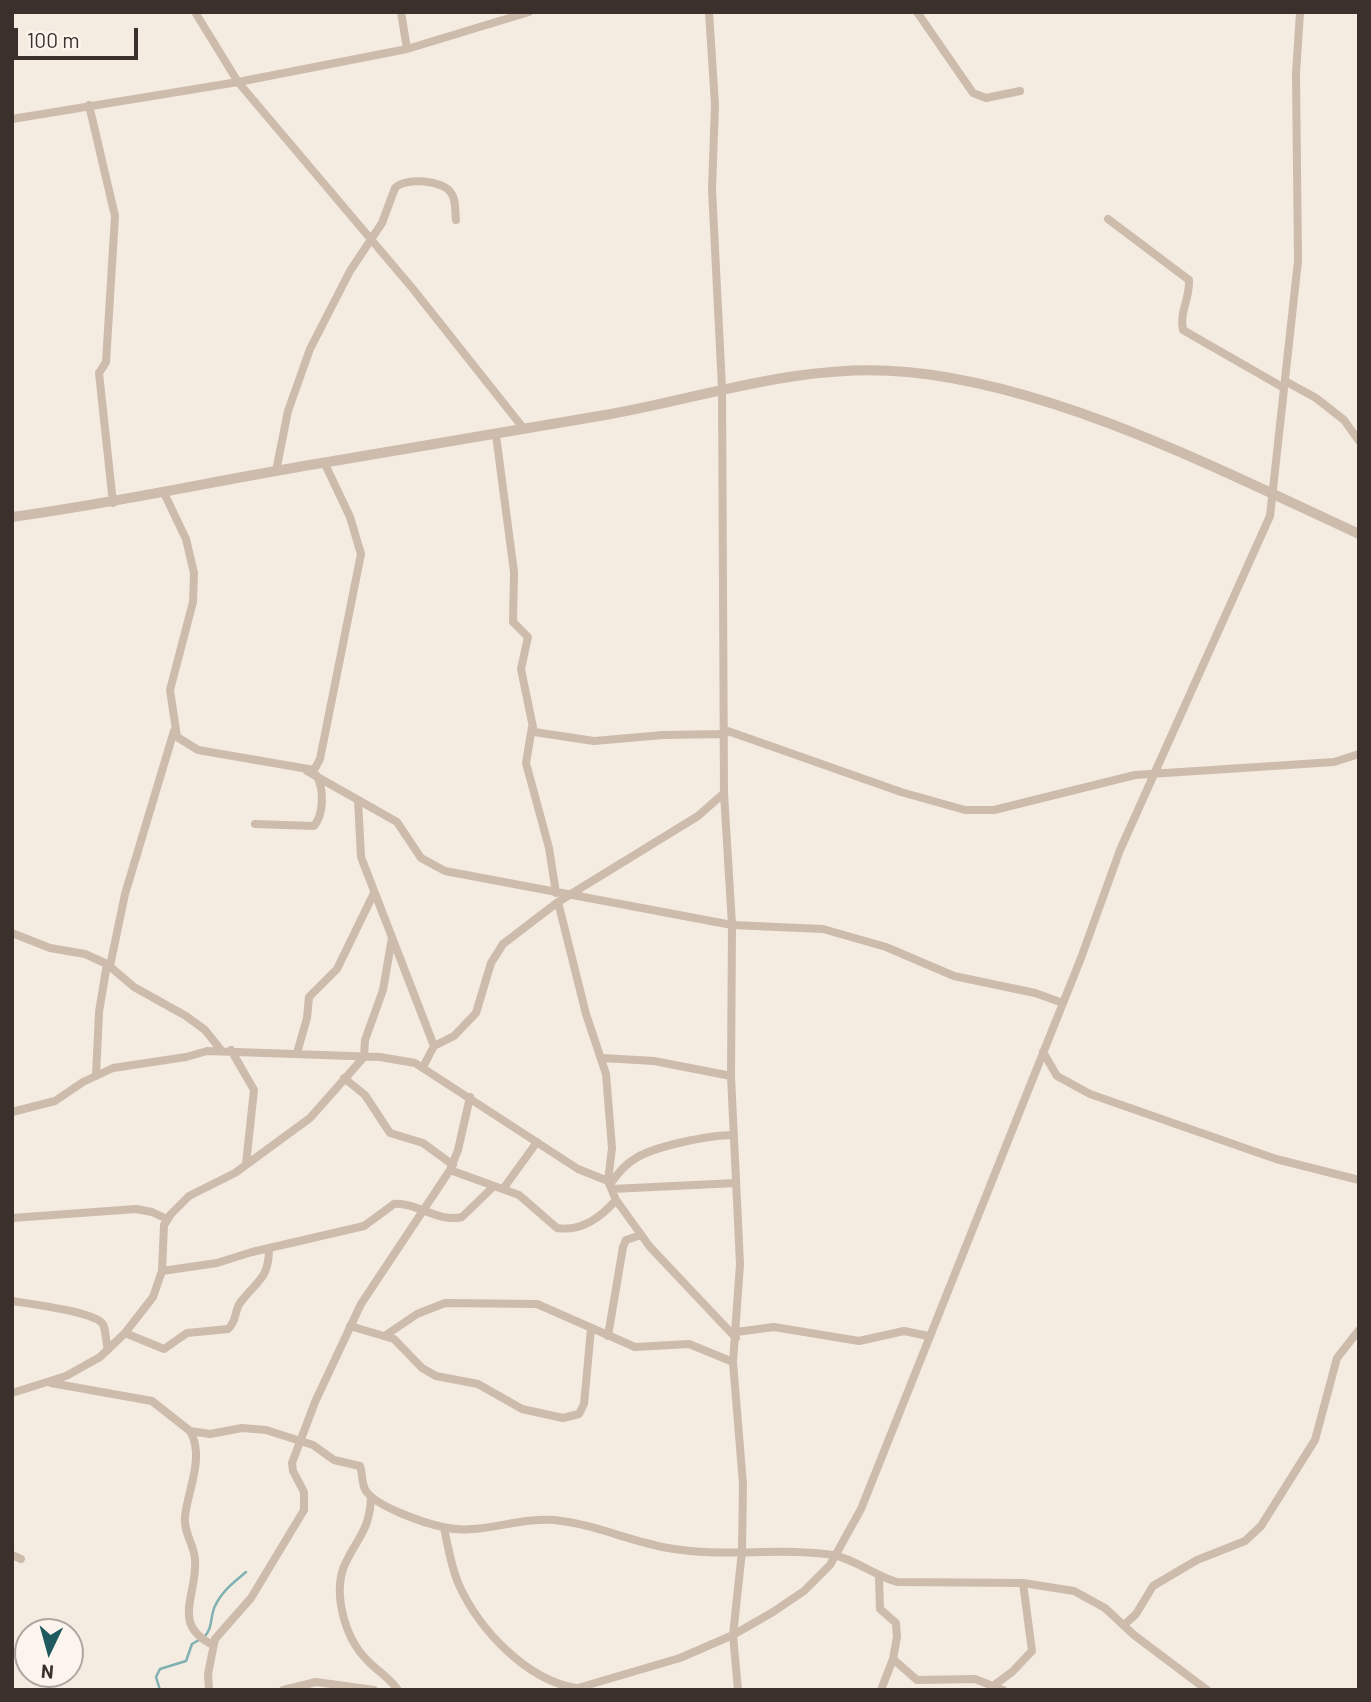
<!DOCTYPE html>
<html>
<head>
<meta charset="utf-8">
<style>
	body { margin:0 }
	#map { position:relative; width:1371px; height:1702px; overflow:hidden; background:#f4ebe1; font-family:Barlow,sans-serif }
	canvas { display:block }
	.frame { position:absolute; inset:0; border:14px solid #3b302b; pointer-events:none }
	.north { position:absolute; left:14px; top:1618px; width:70px; height:70px; box-sizing:border-box; background:#fbf5ee; border:2px solid #aea6a0; border-radius:50%; rotate:185deg; font-size:19px; font-weight:700; line-height:28px; text-align:center; color:#3b302b }
	.north::after { content:''; display:block; margin:auto; width:24px; height:32px; background:#1f5a5e; clip-path:polygon(50% 0,100% 100%,50% 72%,0 100%) }
	.scale { position:absolute; left:14px; top:28px; width:124px; height:32px; box-sizing:border-box; border:4px solid #3b302b; border-top:0; padding-left:9px; font-size:21px; line-height:24px; white-space:nowrap; color:#3b302b; -webkit-text-stroke:5px #fbf5ee; paint-order:stroke }
</style>
</head>
<body>
<div id="map">
<canvas width="1371" height="1702"></canvas>
<div class="frame"></div>
<div class="north">N</div>
<div class="scale">100 m</div>
</div>
<script>
const c = document.querySelector('canvas').getContext('2d');
c.lineJoin = 'round';
function trace(path, color, width, dash) { c.strokeStyle = color; c.lineWidth = width; c.lineCap = dash ? 'butt' : 'round'; c.setLineDash(dash || []); c.stroke(path); }
trace(new Path2D(`
	M204 1637C213 1629 210 1616 215 1606 222 1591 234 1582 246 1572
	M160 1690 156 1677 160 1669 186 1661 192 1644 199 1640`), '#7fb0b2', 2.5);
trace(new Path2D(`
	M195 12 238 82 413 289 524 429
	M401 12 407 49
	M709 12 715 105 712 189 722 388 724 793 732 925 731 1076 740 1264 733 1362 743 1484 742 1551 733 1635 738 1690
	M917 12 973 93 986 98 1020 91
	M89 105 115 216 106 362 99 373 113 503
	M12 119 238 82 407 49 529 12
	M1108 219 1189 280C1190 299 1179 312 1183 330L1284 388
	M1285 381 1316 398 1344 420 1359 441
	M496 435 514 572 513 622 528 637 521 669 534 732 594 741 663 735 725 734
	M276 471 288 411 310 349 350 271 382 223 395 188C405 177 444 180 451 193 456 199 455 212 456 220
	M164 493 186 539 194 573 193 602 170 690 177 737 198 750 314 770 320 759 361 554 350 517 324 462
	M532 727 526 763 549 848 556 893
	M725 730 901 792 965 810H994L1135 775 1334 762 1359 754
	M307 771 397 822 421 858 445 871 732 925 823 929 886 947 954 976 1035 993 1063 1003
	M358 800 361 857 434 1046
	M255 824 314 826C324 814 324 790 317 776
	M558 902 586 1014 606 1074 612 1148 608 1181
	M12 933 50 948 85 954 107 964 134 987 186 1016 205 1030 221 1050
	M110 966 125 894 174 731
	M231 1050 254 1090 246 1164
	M1043 1052 1057 1076 1090 1094 1276 1159 1359 1180
	M297 1053 307 1018 309 997 337 969 374 893
	M602 1058 654 1061 731 1076
	M423 1067 434 1046 454 1036 476 1013 491 963 503 944 558 902 698 816 724 793
	M96 1075 99 1012 107 964
	M344 1078 365 1095 390 1133 423 1143 453 1165
	M12 1112 55 1101 83 1082 113 1068 186 1057 207 1051 380 1057 415 1063 578 1169 608 1181 616 1200 650 1247 736 1338
	M450 1170 519 1195 557 1228C582 1232 601 1217 616 1200
	M610 1184C617 1175 623 1166 633 1160 652 1146 711 1135 734 1135
	M503 1189 537 1142
	M612 1189 736 1183
	M12 1218 136 1209 152 1212 167 1219
	M162 1271 217 1263 252 1252 364 1226 394 1204C417 1202 437 1223 462 1217L494 1186
	M12 1301C31 1304 88 1311 101 1322 107 1327 105 1342 108 1349
	M350 1326 394 1339 422 1368 436 1376 478 1384 522 1409 563 1418 579 1414 584 1404 591 1329
	M736 1332 774 1327 859 1341 904 1331 928 1336
	M125 1333 164 1349 187 1333 228 1329C237 1321 234 1312 240 1303 257 1280 269 1280 269 1248
	M386 1335 417 1314 445 1303 537 1304 635 1347 689 1344 733 1362
	M608 1336 623 1247 626 1240 641 1235
	M51 1383 152 1401 190 1431 210 1434 242 1428 266 1430 313 1445 334 1460 360 1466C363 1474 361 1484 366 1491 377 1507 424 1523 443 1527 479 1536 516 1517 554 1520 594 1524 629 1541 668 1548 721 1558 779 1547 833 1555 855 1559 875 1576 897 1582L1023 1583 1074 1591 1105 1608 1134 1635 1207 1690
	M12 1393 66 1376 100 1357 125 1333 153 1297 162 1271 164 1225 171 1214 189 1196 235 1173 310 1118 364 1057 365 1040 383 990 392 938
	M190 1431C205 1456 188 1490 185 1516 183 1532 194 1544 195 1559 198 1595 170 1624 213 1645
	M371 1497C370 1527 360 1535 347 1560 331 1589 344 1637 367 1660 377 1671 389 1677 398 1690
	M444 1528C448 1546 451 1567 459 1585 479 1629 526 1680 576 1688
	M12 1555 21 1559
	M879 1578 880 1609 896 1623 897 1637 893 1659
	M1124 1625 1136 1614 1153 1586 1197 1560 1245 1541 1261 1526 1315 1440 1337 1358 1359 1330
	M993 1686 1012 1672 1032 1651 1023 1583
	M209 1690 208 1674 215 1639 251 1598 304 1510V1492L293 1471 292 1463 315 1402 361 1304 450 1170 458 1150 470 1097
	M283 1690 316 1682 374 1690
	M571 1690 680 1658 733 1635 773 1612 804 1591 830 1565 861 1509 1081 958 1120 850 1270 516 1298 261 1296 74 1300 12
	M881 1690 893 1659 917 1680 975 1679 1003 1690`), '#cdbbac', 8);
trace(new Path2D(`
	M12 517C116 503 218 480 322 463 418 446 515 431 611 414 709 396 806 362 907 372 1058 386 1222 471 1359 534`), '#cdbbac', 10);
</script>
</body>
</html>
